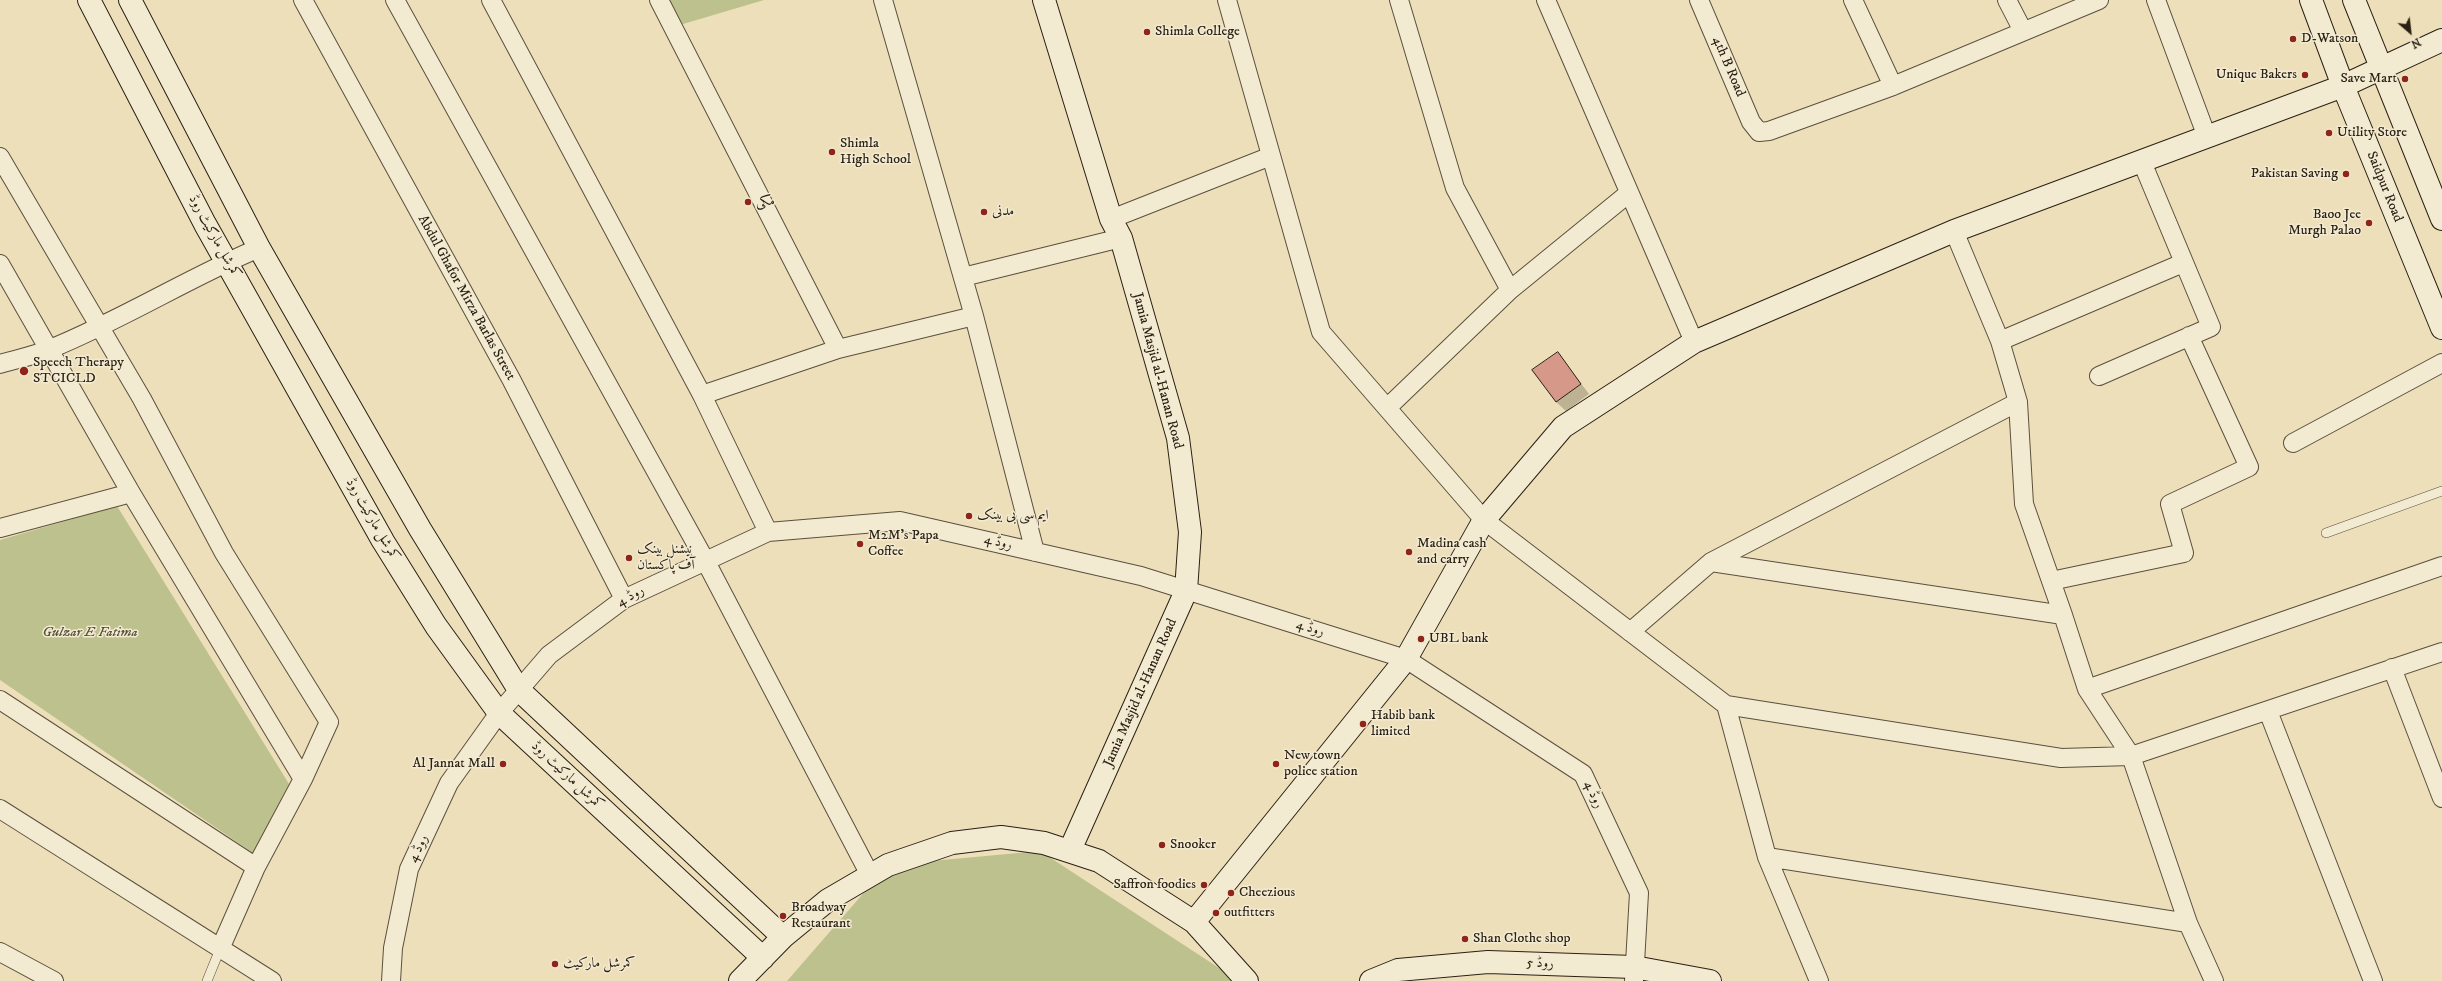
<!DOCTYPE html>
<html>
<head>
<meta charset="utf-8">
<style>
	body { margin:0 }
	#map { position:relative; width:2442px; height:981px; overflow:hidden; background:#eddfba; font-family:"IM FELL DW Pica",serif }
	canvas { display:block }
	.north { position:absolute; left:2390px; top:12px; width:40px; height:40px; -webkit-text-stroke:3px #f3ead2; paint-order:stroke; rotate:152deg; font-size:11px; font-weight:700; line-height:16px; text-align:center; color:#2a2013 }
	.north::after { content:''; display:block; margin:auto; width:14px; height:18px; background:#2a2013; clip-path:polygon(50% 0,100% 100%,50% 72%,0 100%) }
</style>
</head>
<body>
<div id="map">
<canvas width="2442" height="981"></canvas>
<div class="north">N</div>
</div>
<script>
const c = document.querySelector('canvas').getContext('2d');
c.lineJoin = 'round';
function fill(path, color) { c.fillStyle = color; c.fill(path, 'evenodd'); }
function trace(path, color, width, dash) { c.strokeStyle = color; c.lineWidth = width; c.lineCap = dash ? 'butt' : 'round'; c.setLineDash(dash || []); c.stroke(path); }
function drawText(font, color, halo, rows, align = 'center') {
  c.font = font + ' "IM FELL DW Pica",Amiri,serif'; c.lineWidth = 3; c.setLineDash([]); c.textBaseline = 'middle'; c.strokeStyle = halo; c.fillStyle = color; for (const [text, x, y, turn = 0] of rows) {
    c.save(); c.translate(x, y); c.rotate((+turn || 0) * Math.PI / 180); c.textAlign = isNaN(turn) ? turn : align; if (halo) c.strokeText(text, 0, 0); c.fillText(text, 0, 0); c.restore();
  }
}
fill(new Path2D(`
	M659 0H764L673 27Z
	M117 506 289 784 253 853 0 680V540Z
	M1040 851 1239 981H787L888 865Z`), '#bcc18d');
fill(new Path2D(`
	M1558 353 1589 394 1566 411 1556 402Z`), '#0003');
const building = new Path2D(`
	M1558 352 1581 384 1556 402 1532 370Z`);
fill(building, '#d69889');
trace(building, '#2a2013', 1);
const lane = new Path2D(`
	M2326 533 2442 491
	M207 981 220 949`);
const street = new Path2D(`
	M303 0 511 379 624 599
	M395 0 705 560 870 875
	M491 0 702 395 768 532
	M659 0 838 349
	M883 0 974 316 1035 552
	M1227 0 1321 332 1484 520 1726 705 1767 857 1819 981
	M1399 0 1455 188 1510 290
	M1546 0 1694 342
	M1699 0 1751 122 1759 132 1769 131 1893 86 2099 0
	M1853 0 1893 86
	M2007 0 2023 31
	M2156 0 2207 137
	M0 157 142 399 224 553 329 722 303 779 256 867 220 949
	M1111 219 1271 156
	M1954 231 2000 341 2018 402 2024 504 2063 615 2087 689 2131 756 2188 923 2214 981
	M0 264 131 493 303 779
	M963 277 1121 238
	M2000 341 2183 263
	M0 364C16 359 34 356 50 349 122 320 188 278 259 248
	M2099 376 2211 327 2142 162
	M702 395 838 349 974 316
	M1387 408 1510 290 1629 193
	M2293 443 2442 363
	M0 528 131 493
	M1711 562 2063 615
	M2051 581 2184 553 2170 504 2249 467 2189 336
	M1630 632 1711 562 2018 402
	M2392 668 2442 798
	M2087 689 2442 566
	M0 700 256 867
	M1726 705 2061 758 2131 756 2442 652
	M2268 711 2373 981
	M0 809 272 981
	M1767 857 2188 923
	M0 952 54 981
	M391 981 393 948 409 869 449 783 499 713 549 655 624 599 768 532 900 521 1141 576 1406 659 1583 774 1639 893 1634 981`);
const secondary = new Path2D(`
	M89 0 205 224 383 541 436 626 499 713 763 958
	M130 0 259 248 420 529 519 690 783 937
	M1044 0 1111 219 1121 238 1178 438 1190 532 1186 591 1070 850
	M2311 0 2343 86 2442 328
	M2354 0 2442 219
	M1194 922 1406 659 1484 520 1563 427 1694 342 1954 231 2343 86 2442 40
	M740 981 783 937 828 900 888 865 952 843 1001 837 1044 843 1099 861 1194 922 1247 981
	M1371 981 1398 970 1488 962 1634 967 1710 981`);
trace(lane, '#5b503d', 10);
trace(street, '#5b503d', 20);
trace(secondary, '#2a2013', 24);
trace(lane, '#f3ead2', 9);
trace(street, '#f3ead2', 18);
trace(secondary, '#f3ead2', 22);
for (const [x, y, r, color] of [
	[1147,32,4,"#8f2418"],
	[2293,39,4,"#8f2418"],
	[2305,75,4,"#8f2418"],
	[2405,79,4,"#8f2418"],
	[2329,133,4,"#8f2418"],
	[832,152,4,"#8f2418"],
	[2346,174,4,"#8f2418"],
	[748,202,4,"#8f2418"],
	[984,212,4,"#8f2418"],
	[2369,223,4,"#8f2418"],
	[24,371,5,"#8f2418"],
	[969,516,4,"#8f2418"],
	[860,544,4,"#8f2418"],
	[1409,552,4,"#8f2418"],
	[629,558,4,"#8f2418"],
	[1421,639,4,"#8f2418"],
	[1363,724,4,"#8f2418"],
	[503,764,4,"#8f2418"],
	[1276,764,4,"#8f2418"],
	[1162,845,4,"#8f2418"],
	[1204,885,4,"#8f2418"],
	[1231,893,4,"#8f2418"],
	[1216,913,4,"#8f2418"],
	[783,916,4,"#8f2418"],
	[1465,939,4,"#8f2418"],
	[555,964,4,"#8f2418"]
]) { const dot = new Path2D(); dot.arc(x, y, r, 0, 2 * Math.PI); c.fillStyle = color; c.fill(dot); trace(dot, '#f3ead2', 1.5); }
drawText('14px', '#2a2013', '#f3ead2', [
	["Shimla College",1155,32],
	["D-Watson",2301,39],
	["Unique Bakers",2297,75,"right"],
	["Save Mart",2397,79,"right"],
	["Utility Store",2337,133],
	["Shimla",840,144],
	["High School",840,160],
	["Pakistan Saving",2338,174,"right"],
	["مکی",756,202],
	["مدنی",992,212],
	["Baoo Jee",2361,215,"right"],
	["Murgh Palao",2361,231,"right"],
	["Speech Therapy",33,363],
	["STCICLD",33,379],
	["ایم سی بی بینک",977,516],
	["M2M's Papa",868,536],
	["Coffee",868,552],
	["Madina cash",1417,544],
	["and carry",1417,560],
	["نیشنل بینک",637,550],
	["آف پاکستان",637,566],
	["UBL bank",1429,639],
	["Habib bank",1371,716],
	["limited",1371,732],
	["New town",1284,756],
	["police station",1284,772],
	["Al Jannat Mall",495,764,"right"],
	["Snooker",1170,845],
	["Saffron foodies",1196,885,"right"],
	["Cheezious",1239,893],
	["Broadway",791,908],
	["Restaurant",791,924],
	["outfitters",1224,913],
	["Shan Clothe shop",1473,939],
	["کمرشل مارکیٹ",563,964]
], 'left');
drawText('14px', '#2a2013', '#f3ead2', [
	["4th B Road",1728,67,67],
	["Saidpur Road",2384,187,68],
	["کمرشل مارکیٹ روڈ",214,237,61],
	["Abdul Ghafor Mirza Barlas Street",466,298,61],
	["Jamia Masjid al-Hanan Road",1157,371,75],
	["کمرشل مارکیٹ روڈ",372,520,60],
	["روڈ 4",998,543,13],
	["روڈ 4",631,597,-30],
	["روڈ 4",1310,629,17],
	["Jamia Masjid al-Hanan Road",1141,693,-66],
	["کمرشل مارکیٹ روڈ",567,776,43],
	["روڈ 4",1593,795,65],
	["روڈ 4",419,849,-65],
	["روڈ 5",1540,964,2]
]);
drawText('italic 14px', '#565038', '#f3ead2', [
	["Gulzar E Fatima",90,633]
]);
</script>
</body>
</html>
